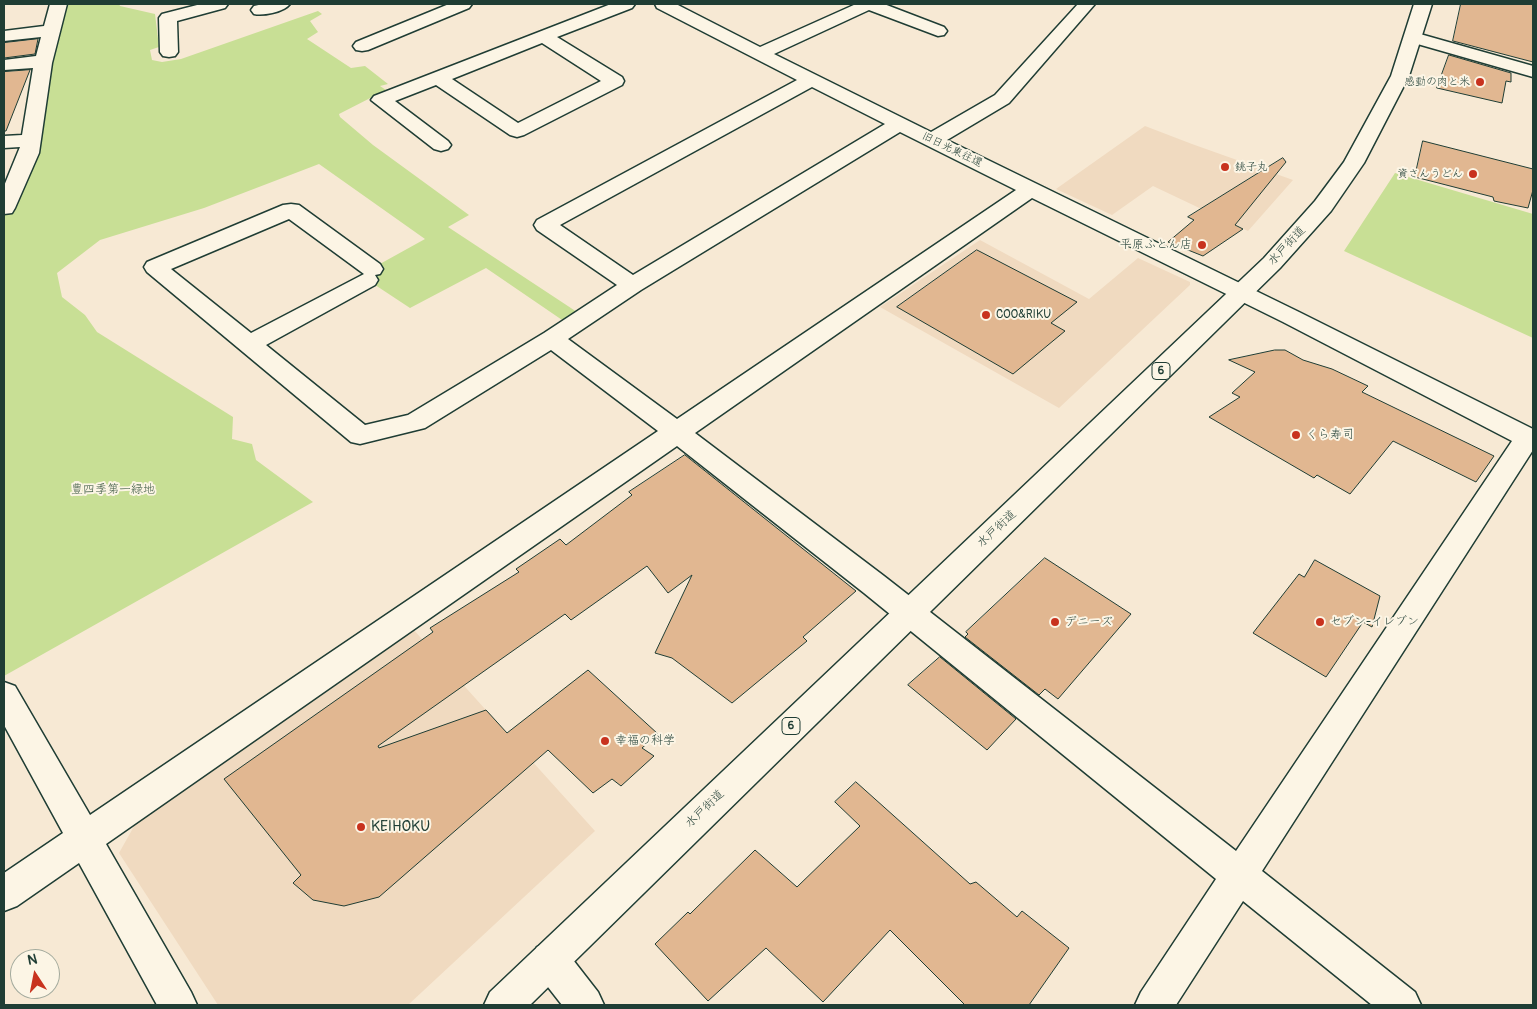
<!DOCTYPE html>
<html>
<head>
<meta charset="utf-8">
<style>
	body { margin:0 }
	#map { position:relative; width:1537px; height:1009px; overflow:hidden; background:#f7e9d4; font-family:Pangolin,sans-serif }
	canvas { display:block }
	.frame { position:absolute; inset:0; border:5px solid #1f3d34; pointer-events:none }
	.north { position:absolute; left:10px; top:949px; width:50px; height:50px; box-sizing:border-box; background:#fcf5e5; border:1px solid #a4ab9e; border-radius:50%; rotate:349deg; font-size:14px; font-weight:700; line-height:20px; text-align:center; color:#1f3d34 }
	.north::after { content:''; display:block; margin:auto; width:18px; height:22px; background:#c8321e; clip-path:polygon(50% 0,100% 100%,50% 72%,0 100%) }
</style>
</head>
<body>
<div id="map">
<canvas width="1537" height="1009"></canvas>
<div class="frame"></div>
<div class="north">N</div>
</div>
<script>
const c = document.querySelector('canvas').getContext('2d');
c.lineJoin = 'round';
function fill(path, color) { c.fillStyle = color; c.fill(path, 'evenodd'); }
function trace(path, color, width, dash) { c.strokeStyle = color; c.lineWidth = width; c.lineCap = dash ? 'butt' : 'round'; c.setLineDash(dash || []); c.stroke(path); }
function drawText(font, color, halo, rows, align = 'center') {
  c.font = font + ' Pangolin,"Klee One",sans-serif'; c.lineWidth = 4; c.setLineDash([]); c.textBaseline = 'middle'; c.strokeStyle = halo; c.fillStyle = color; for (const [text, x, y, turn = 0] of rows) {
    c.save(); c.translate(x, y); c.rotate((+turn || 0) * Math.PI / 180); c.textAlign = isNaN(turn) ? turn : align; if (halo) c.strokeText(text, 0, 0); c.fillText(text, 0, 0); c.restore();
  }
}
fill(new Path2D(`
	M1145 126 1192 144 1293 180 1248 231 1153 186 1112 215 1056 189Z
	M980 240 1089 299 1138 258 1190 282V285L1059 408 880 307Z
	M412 628 595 831 408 1005H218L119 853 137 821Z`), '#f0dac0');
fill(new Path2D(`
	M64 4H119L120 6 155 14 159 47 150 50 152 60 162 62 181 59 318 11 322 14 310 21 318 32 307 39 351 68 365 66 388 84 380 86 386 90 339 114 340 117 373 145 469 215 448 227 580 314 568 324 486 268 410 308 360 275 425 239 319 164 204 208 100 240 57 273 62 297 85 315 97 332 233 417 232 439 252 444 256 460 313 502 4 676V213L12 196 59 32Z
	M1395 173 1533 214V338L1344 251Z`), '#c8df95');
const building = new Path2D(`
	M1461 4H1533V62L1453 41Z
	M38 39 35 54 4 58V43Z
	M1449 55 1511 73V82L1506 81 1502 103 1437 88Z
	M30 70 6 131H4V72Z
	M1423 141 1533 169V190L1528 208 1494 201 1493 197 1415 177Z
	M1283 158 1286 162 1235 225 1243 229 1203 256 1168 242 1194 220 1188 217Z
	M977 250 1077 302 1051 323 1065 331 1013 374 897 307Z
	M1275 350H1285L1303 360 1332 369 1368 386 1362 392 1494 456 1476 482 1393 441 1350 494 1317 475 1314 478 1209 417 1240 397 1232 393 1255 372 1229 360Z
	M685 455 856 591 803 637 807 641 732 703 672 658 655 653 692 575 668 593 647 566 571 620 565 614 378 746 379 748 486 710 507 733 588 670 658 734 642 748 654 756 621 786 612 779 593 793 548 750 379 897 344 906 313 900 293 883 301 875 224 779 433 632 430 628 519 572 516 569 560 539 566 545 632 495 629 492Z
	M1045 558 1131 614 1058 699 1045 689 1039 695 965 637 968 634 966 632Z
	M1315 560 1380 596 1372 627 1363 622 1326 677 1253 633 1299 574 1304 577Z
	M940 657 1016 719 987 750 908 685Z
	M856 782 970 884 976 882 1017 917 1022 911 1069 948 1029 1005H965L890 930 823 1002 766 948 708 1001 655 944 688 912 690 914 755 850 797 887 860 826 835 802Z`);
fill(building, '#e1b791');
trace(building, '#1f3d34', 1);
const minor = new Path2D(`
	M50 4H67L52 63 39 153 15 208 12 213 4 214V186L20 147 4 148V136L22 135 33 68 4 70V60L36 56 41 37 4 41V31L44 26Z
	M201 4H228L225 8 177 21 178 52 175 56 169 57 163 56 160 52 159 18 162 14Z
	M263 4H290C284 12 263 16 254 14L251 10 254 6Z
	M449 4H472L469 8 368 50 362 51 356 50 353 46 356 42Z
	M611 4H635L632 8 557 37 622 77 624 81 622 85 524 135 517 137 510 135 436 85 395 101 448 141 451 145 448 149 441 151 434 149 371 100 374 96ZM542 43 601 81 518 123 452 79Z
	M655 4H676L760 47 856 4H884L944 27 947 31 944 35 938 36 869 10 774 54 931 132 995 95 1078 4H1095L1009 103 947 140 1299 312 1533 429V450L1262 871 1415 992 1421 1005H1372L1243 901 1176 1005H1135L1141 992 1216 879 864 593 677 446 106 844 191 992 197 1005H157L79 863 17 906 4 911V873L63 833 4 725V682L15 686 90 815 658 431 551 350 425 428 360 444 351 442 147 272 144 267 147 262 283 205 291 204 299 205 380 264 383 269 380 274 375 275 378 280 375 285 266 345 365 425 408 415 544 333 617 285 537 230 534 225 537 220 797 80 657 8ZM812 87 885 124 633 275 560 225ZM900 132 1016 190 677 419 568 339 641 290ZM1032 198 1283 322 1512 441 1236 851 884 576 695 433ZM289 219 364 274 251 333 171 269Z
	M1413 32 1533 66V77L1407 41 1404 37 1407 33Z
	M550 941 563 947 598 992 604 1005H562L537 973 531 960 537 947Z`);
const highway = new Path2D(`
	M1414 4H1432L1409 76 1364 163 1331 211 1280 268 530 1005H484L490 992 1264 258 1315 201 1344 162 1391 76Z`);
trace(minor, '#1f3d34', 3);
trace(highway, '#1f3d34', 3);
fill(minor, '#fcf5e5');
fill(highway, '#fcf5e5');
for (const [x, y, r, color] of [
	[1480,82,5,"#c8321e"],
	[1225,167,5,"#c8321e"],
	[1473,174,5,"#c8321e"],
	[1202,245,5,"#c8321e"],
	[986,315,5,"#c8321e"],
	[1296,435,5,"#c8321e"],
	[1055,622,5,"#c8321e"],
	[1320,622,5,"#c8321e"],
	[605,741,5,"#c8321e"],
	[361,827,5,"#c8321e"]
]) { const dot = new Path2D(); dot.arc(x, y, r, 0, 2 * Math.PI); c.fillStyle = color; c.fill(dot); trace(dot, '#fcf5e5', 2); }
drawText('11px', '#1f3d34', '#fcf5e5', [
	["感動の肉と米",1470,82],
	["銚子丸",1235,167,"left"],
	["資さんうどん",1463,174]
], 'right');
drawText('11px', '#1f3d34', '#fcf5e5', [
	["旧日光東往還",952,150,26]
]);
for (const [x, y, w] of [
	[1161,371,18],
	[791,726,18]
]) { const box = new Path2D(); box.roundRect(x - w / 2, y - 8.5, w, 17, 4); c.fillStyle = '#fcf5e5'; c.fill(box); trace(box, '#1f3d34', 1); }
drawText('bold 11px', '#1f3d34', null, [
	["6",1161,371],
	["6",791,726]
]);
drawText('12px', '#1f3d34', '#fcf5e5', [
	["平原ふとん店",1192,245,"right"],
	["COO&RIKU",996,315],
	["くら寿司",1306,435],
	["デニーズ",1065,622],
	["セブン-イレブン",1330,622],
	["幸福の科学",615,741]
], 'left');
drawText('12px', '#1f3d34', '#fcf5e5', [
	["水戸街道",1287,246,-47],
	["水戸街道",997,529,-43],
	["水戸街道",705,809,-44]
]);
drawText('12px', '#415d47', '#fcf5e5', [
	["豊四季第一緑地",113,490]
]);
drawText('15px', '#1f3d34', '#fcf5e5', [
	["KEIHOKU",371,827]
], 'left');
</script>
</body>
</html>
